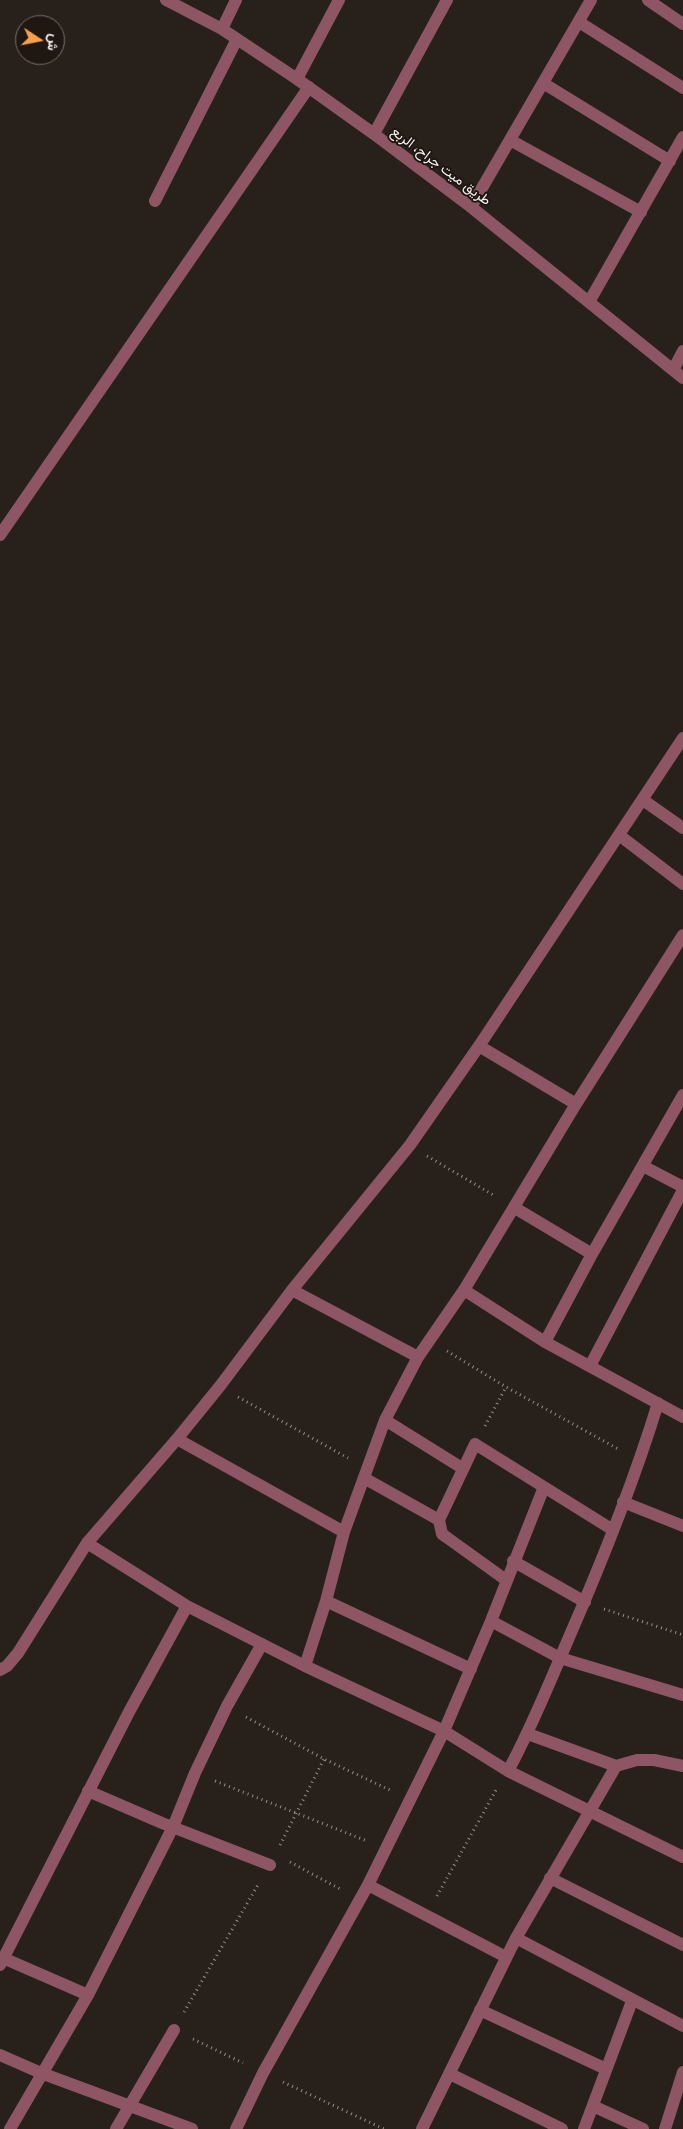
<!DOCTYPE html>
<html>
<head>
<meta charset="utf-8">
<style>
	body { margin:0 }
	#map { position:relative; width:683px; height:2129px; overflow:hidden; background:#28211b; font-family:"Public Sans",Vazirmatn,sans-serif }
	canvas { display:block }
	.north { position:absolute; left:15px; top:15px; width:50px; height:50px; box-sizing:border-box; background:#1f1712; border:1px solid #756e69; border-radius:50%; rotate:101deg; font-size:14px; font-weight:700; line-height:20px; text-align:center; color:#f5f0ec }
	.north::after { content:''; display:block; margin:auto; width:18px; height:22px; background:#f8a04b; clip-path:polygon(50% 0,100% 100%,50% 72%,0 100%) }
</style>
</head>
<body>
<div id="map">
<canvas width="683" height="2129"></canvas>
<div class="north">ش</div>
</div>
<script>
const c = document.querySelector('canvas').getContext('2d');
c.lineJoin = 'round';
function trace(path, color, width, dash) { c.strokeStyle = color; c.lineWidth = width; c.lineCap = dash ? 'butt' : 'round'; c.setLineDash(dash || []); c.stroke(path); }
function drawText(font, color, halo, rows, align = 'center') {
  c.font = font + ' "Public Sans",Vazirmatn,sans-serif'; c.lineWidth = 4; c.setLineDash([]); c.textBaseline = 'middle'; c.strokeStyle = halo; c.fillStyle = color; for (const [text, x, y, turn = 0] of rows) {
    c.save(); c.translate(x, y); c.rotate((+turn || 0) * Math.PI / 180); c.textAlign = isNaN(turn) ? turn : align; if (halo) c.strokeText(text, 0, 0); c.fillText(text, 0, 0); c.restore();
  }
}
trace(new Path2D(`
	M427 1156 495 1196
	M447 1351 506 1387 620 1450
	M238 1397 348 1458
	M485 1426 506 1387
	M604 1609 683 1635
	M246 1717 324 1759 392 1791
	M215 1781 367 1841
	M280 1845 324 1759
	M290 1862 342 1890
	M437 1896 496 1790
	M184 2012 259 1883
	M193 2039 243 2063
	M283 2082 384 2129`), '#948e89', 3, [1, 4]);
trace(new Path2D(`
	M166 0 222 29 297 79 374 134 471 207 683 378
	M648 0 683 24
	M579 22 683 88
	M222 29 236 0
	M297 79 339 0
	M543 83 670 161
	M374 134 447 0
	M510 140 641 212
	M155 201 237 39
	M471 207 591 0
	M589 302 683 137
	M673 370 683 351
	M0 535 309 87
	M643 800 683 828
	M619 835 683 884
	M479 1046 576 1104
	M643 1166 683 1187
	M515 1208 592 1254
	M292 1290 418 1357
	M464 1290 545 1342 683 1417
	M545 1342 592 1254 683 1095
	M590 1366 683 1190
	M385 1420 462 1468
	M177 1439 344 1532
	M364 1478 439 1520
	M623 1502 683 1526
	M87 1543 187 1606 305 1666 444 1731 508 1771 683 1857
	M513 1561 585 1602
	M506 1580 449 1539 442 1534 439 1520 475 1444 613 1530
	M326 1601 471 1669
	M491 1621 560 1658 683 1695
	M305 1666 326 1601 344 1532 385 1420 418 1357 464 1290 576 1104 683 935
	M0 1670 7 1666 18 1653 87 1543 177 1439 220 1386 292 1290 410 1145 479 1046 683 738
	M528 1734 616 1766 637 1760H654L683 1766
	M508 1771C531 1729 548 1686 567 1642 601 1564 633 1485 658 1403
	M88 1791 162 1823 270 1865
	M550 1878 683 1945
	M368 1885 506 1957
	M516 1938 683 2026
	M3 1958 88 1995
	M0 1965 129 1712 187 1606
	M480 2010 606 2069
	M0 2055 41 2073 192 2129
	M450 2074 562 2129
	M593 2106 643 2129
	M10 2129 88 1995 173 1827 195 1773 227 1706 262 1644
	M116 2129 174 2030
	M236 2129 263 2073 368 1885 444 1731 491 1621 544 1487
	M422 2129 516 1938 616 1766
	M584 2129 632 2001
	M665 2129 683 2072`), '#8e5664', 12);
drawText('14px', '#f5f0ec', '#1f1712', [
	["طريق ميت جراح، الربع",441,166,37]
]);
</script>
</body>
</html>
